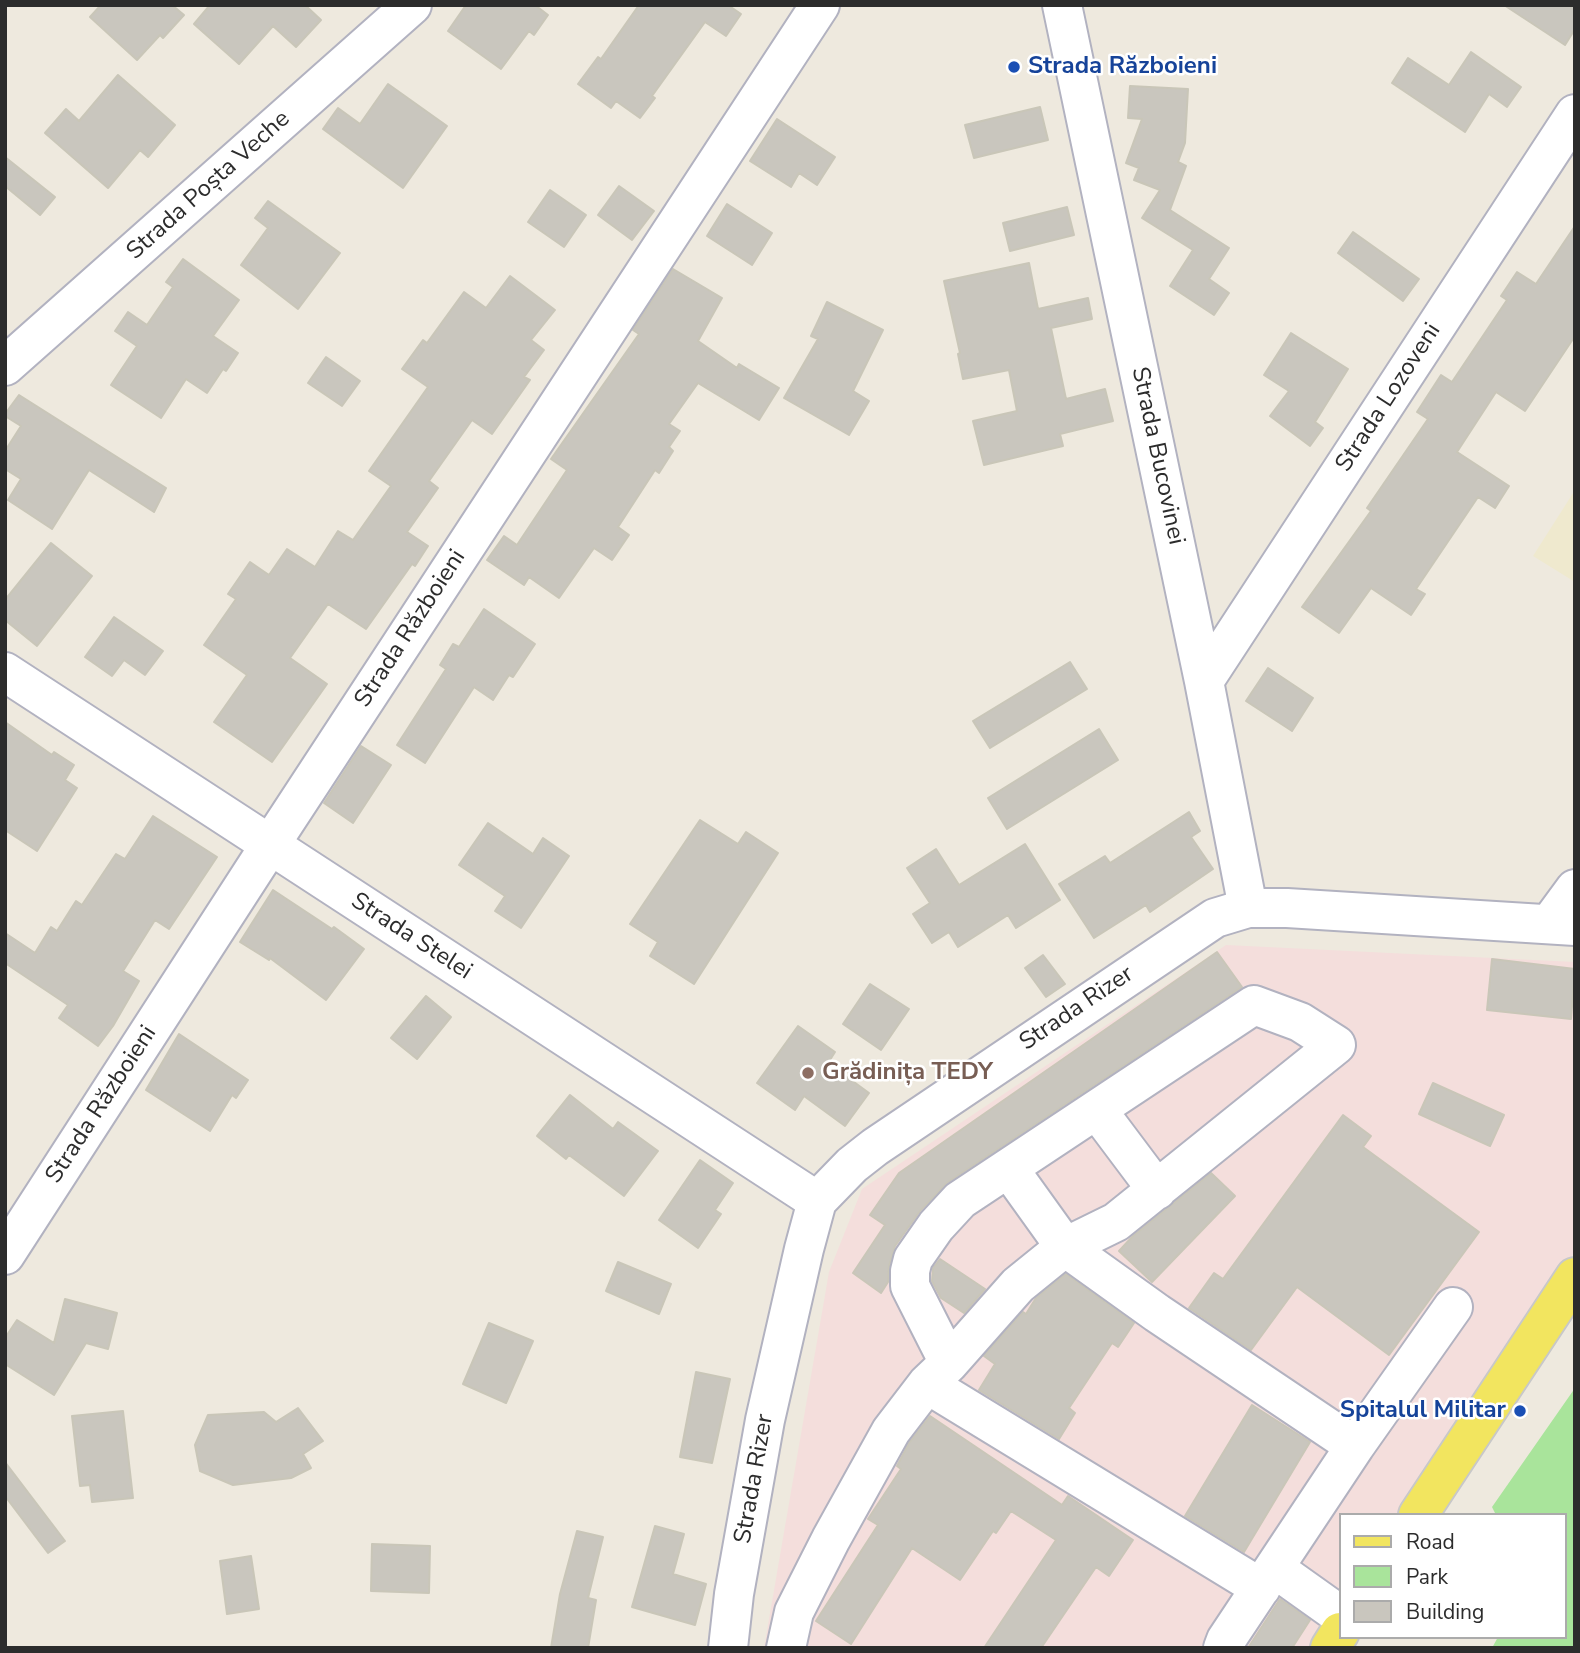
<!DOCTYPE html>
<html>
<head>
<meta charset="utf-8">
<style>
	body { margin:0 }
	#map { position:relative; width:1580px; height:1653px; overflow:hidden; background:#eee9de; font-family:"Nunito Sans",sans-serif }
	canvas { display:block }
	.frame { position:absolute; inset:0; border:7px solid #2c2c2c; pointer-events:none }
	.legend { position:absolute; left:1339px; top:1513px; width:228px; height:126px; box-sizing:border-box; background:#fff; border:2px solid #ababab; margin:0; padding:9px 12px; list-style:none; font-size:21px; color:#2c2c2c }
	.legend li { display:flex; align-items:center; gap:14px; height:35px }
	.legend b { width:35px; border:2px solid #ababab }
</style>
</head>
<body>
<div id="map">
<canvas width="1580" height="1653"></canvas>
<div class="frame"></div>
<ul class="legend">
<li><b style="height:9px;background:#f2e55f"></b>Road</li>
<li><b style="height:19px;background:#a9e49b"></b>Park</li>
<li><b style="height:19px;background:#c9c6be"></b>Building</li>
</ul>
</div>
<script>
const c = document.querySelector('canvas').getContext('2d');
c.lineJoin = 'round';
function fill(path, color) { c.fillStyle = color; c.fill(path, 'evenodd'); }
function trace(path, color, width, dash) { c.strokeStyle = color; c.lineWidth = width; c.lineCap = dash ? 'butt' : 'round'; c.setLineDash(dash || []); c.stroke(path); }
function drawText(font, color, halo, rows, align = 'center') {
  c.font = font + ' "Nunito Sans",sans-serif'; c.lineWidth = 5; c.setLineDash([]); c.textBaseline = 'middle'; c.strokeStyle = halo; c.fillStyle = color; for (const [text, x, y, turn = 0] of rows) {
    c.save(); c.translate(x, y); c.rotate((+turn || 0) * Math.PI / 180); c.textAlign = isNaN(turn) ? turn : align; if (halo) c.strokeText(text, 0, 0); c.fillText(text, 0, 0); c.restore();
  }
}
fill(new Path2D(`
	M1575 490V582L1533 556Z`), '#efe9ce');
fill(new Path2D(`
	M1226 945 1575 962V1251L1401 1515H1340V1607L1313 1648H764L829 1272 862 1189Z`), '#f4dedc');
fill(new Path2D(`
	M1575 1388V1648H1492L1498 1637H1564V1515H1496L1492 1507Z`), '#a9e49b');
const building = new Path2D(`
	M101 5H172L184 15 163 38 160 35 137 60 90 17Z
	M210 5H305L321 20 296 47 273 26 239 64 194 24Z
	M466 5H535L548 15 534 35 529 31 501 69 448 31Z
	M639 5H728L741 14 726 36 705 22 652 96 655 98 640 118 616 101 611 108 578 84 598 57 601 59Z
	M1504 5H1575V29L1565 45Z
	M1471 52 1521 87 1507 107 1489 94 1465 132 1392 83 1408 58 1449 85Z
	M118 75 175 125 148 157 140 150 108 188 45 133 66 109 79 121Z
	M388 84 447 126 403 188 323 129 338 108 360 124Z
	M1130 86 1188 89 1185 143 1178 162 1186 166 1170 210 1229 248 1209 279 1229 293 1214 315 1170 286 1193 250 1142 218 1160 190 1134 180 1139 168 1126 163 1142 119 1128 118Z
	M1040 107 1048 140 974 158 965 125Z
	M777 119 835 157 817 185 799 173 791 187 750 161Z
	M5 157 55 197 40 215 5 186Z
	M619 186 654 211 632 240 598 215Z
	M550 190 586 215 564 247 528 222Z
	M268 201 340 253 298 309 241 265 268 228 255 218Z
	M727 204 772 233 752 265 707 236Z
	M1067 207 1074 235 1010 251 1003 223Z
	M1575 226V336L1525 411 1496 392 1457 452 1509 486 1495 508 1478 497 1416 589 1425 594 1411 615 1371 588 1339 633 1302 607 1371 511 1367 508 1428 419 1417 412 1441 375 1452 382 1507 300 1501 296 1517 272 1536 284Z
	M1353 232 1419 279 1403 301 1338 253Z
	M183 259 239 300 213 336 238 353 226 371 223 369 207 393 186 379 161 418 111 385 137 346 115 331 128 312 147 325 173 287 166 282Z
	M1029 263 1038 309 1088 298 1092 319 1051 328 1066 399 1105 389 1113 421 1060 434 1063 446 984 465 973 421 1017 411 1009 370 963 379 958 354 960 353 944 281Z
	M673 269 722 298 698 341 737 368 739 364 779 388 759 420 698 383 669 424 680 431 669 447 673 451 659 473 655 470 618 527 629 535 612 560 594 548 559 598 529 577 524 585 487 560 504 536 517 545 567 470 551 459 639 334 633 330Z
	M510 276 555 310 531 340 544 350 524 377 530 380 492 434 472 420 429 481 438 488 407 532 428 546 415 566 412 564 366 629 328 604 290 658 327 684 272 762 214 722 247 675 204 645 236 599 228 594 250 562 269 575 287 549 315 567 338 531 353 540 391 486 369 471 428 387 402 369 423 340 427 343 464 292 486 308Z
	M827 302 883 330 853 391 869 401 849 435 784 398 818 339 811 336Z
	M1291 333 1348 369 1315 422 1323 428 1310 446 1270 416 1289 391 1264 375Z
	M326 357 360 381 342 406 308 383Z
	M19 395 166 488 154 512 89 470 52 529 8 500 21 479 5 469V451L21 426 5 416V414Z
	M51 543 92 576 37 646 5 620V600Z
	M484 609 535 644 513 677 509 675 493 700 474 687 425 763 397 745 446 669 440 665 453 644 459 647Z
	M114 617 163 651 145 675 124 660 112 676 85 657Z
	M1070 662 1087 689 990 748 973 721Z
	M1268 668 1313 698 1292 731 1246 701Z
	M5 722 52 755 54 752 74 765 65 780 77 788 37 851 5 830Z
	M1099 729 1118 760 1007 829 988 798Z
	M361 746 391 765 353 823 324 803Z
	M1189 812 1200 831 1191 837 1213 869 1150 912 1146 905 1094 938 1059 884 1105 856 1110 863Z
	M153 816 217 857 169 929 155 920 123 971 139 981 113 1026 98 1046 59 1018 68 1005 5 963V933L35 953 51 927 57 931 76 901 82 905 116 854 125 859Z
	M700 820 738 844 746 832 778 853 694 984 650 956 658 942 630 924Z
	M488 823 533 854 543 838 569 856 521 928 495 911 505 896 459 865Z
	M1025 844 1060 900 1016 928 1008 915 958 947 949 932 932 943 913 914 930 903 907 868 936 849 959 885Z
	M273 890 332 929 334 927 364 949 326 1000 270 958 269 960 240 942Z
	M1217 952 1242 987 948 1182 920 1211 895 1246 889 1266 888 1282 881 1293 853 1273 885 1225 870 1215 899 1173Z
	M1043 955 1065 984 1046 997 1025 968Z
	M1492 959 1575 969 1571 1019 1487 1010Z
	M870 984 909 1009 881 1050 843 1024Z
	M426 996 451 1017 417 1059 391 1038Z
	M798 1026 835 1052 828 1063 869 1093 845 1126 804 1096 795 1110 757 1083Z
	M179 1034 248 1080 236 1098 232 1095 210 1131 146 1090Z
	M1433 1083 1504 1115 1490 1146 1419 1114Z
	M570 1095 613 1129 618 1122 658 1151 624 1196 569 1155 566 1159 537 1136Z
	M1343 1115 1371 1136 1363 1147 1479 1232 1389 1355 1297 1287 1251 1350 1189 1308 1214 1273 1223 1279Z
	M700 1160 733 1183 715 1210 721 1214 698 1248 659 1220Z
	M1211 1173 1235 1196 1152 1282 1119 1251 1133 1236Z
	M940 1259 985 1289 964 1313 941 1298 932 1281 933 1268Z
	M618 1262 671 1284 659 1314 606 1291Z
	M1066 1274 1134 1323 1118 1347 1112 1343 1069 1408 1075 1413 1059 1439 979 1390 995 1364 984 1356 1023 1312 1026 1314 1036 1298Z
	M65 1299 117 1313 108 1349 86 1343 54 1395 5 1364V1338L17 1320 54 1343Z
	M489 1323 533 1341 506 1403 463 1384Z
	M696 1372 730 1379 712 1463 680 1457Z
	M1252 1405 1310 1442 1244 1552 1185 1516Z
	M298 1408 323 1441 303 1454 311 1468 291 1478 233 1485 200 1471 195 1445 208 1415 264 1412 276 1422Z
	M123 1411 133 1498 92 1502 90 1485 80 1486 72 1416Z
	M930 1416 1062 1505 1068 1496 1133 1540 1109 1576 1096 1567 1041 1648H984L1056 1540 1011 1511 996 1533 993 1531 960 1580 912 1548 851 1644 816 1621 878 1525 868 1519 901 1469 897 1466 909 1443Z
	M5 1462 65 1541 48 1553 5 1496Z
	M655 1526 684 1534 673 1574 706 1584 695 1625 632 1607Z
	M577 1531 603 1537 588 1598 596 1600 588 1648H551L560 1594Z
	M372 1544 430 1546 429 1593 371 1591Z
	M251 1556 259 1609 227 1614 220 1561Z
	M1280 1599 1310 1620 1292 1648H1248Z`);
fill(building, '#c9c6be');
trace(building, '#c9c6b8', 2);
const minor = new Path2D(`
	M1062 5 1204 681 1248 908
	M5 366 412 5
	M5 672 817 1201
	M1204 681 1575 114
	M1550 923 1575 889
	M1097 1110 1157 1190
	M1009 1169 1065 1247 1157 1313 1355 1446
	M5 1255 270 845 820 5
	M927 1384 1261 1588
	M1274 1568 1340 1615
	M728 1648 734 1594 765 1420 804 1249 817 1201 852 1165 875 1147 1215 918 1248 908H1287L1575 926
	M786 1648 794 1612 831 1539 891 1431 927 1384 949 1363 1018 1285 1065 1247 1116 1222 1336 1045 1300 1022 1254 1005 960 1200 936 1226 913 1259 910 1271V1286L949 1363
	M1223 1648 1226 1640 1355 1446 1453 1307`);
const major = new Path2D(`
	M1418 1515 1575 1277
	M1330 1648 1340 1632`);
trace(minor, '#b2b2c0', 42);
trace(major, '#c8c8c8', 42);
trace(minor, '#fff', 38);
trace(major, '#f2e55f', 38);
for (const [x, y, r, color] of [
	[1014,67,7,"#1a4fb4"],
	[808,1073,7,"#8d6e63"],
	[1520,1411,7,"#1a4fb4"]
]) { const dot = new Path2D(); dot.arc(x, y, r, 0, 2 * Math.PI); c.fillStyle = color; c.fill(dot); trace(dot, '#fff', 2.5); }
drawText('bold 24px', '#164399', '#fff', [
	["Strada Războieni",1028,67],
	["Spitalul Militar",1506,1411,"right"]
], 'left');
drawText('24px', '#2c2c2c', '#fff', [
	["Strada Poșta Veche",209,186,-42],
	["Strada Lozoveni",1389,398,-57],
	["Strada Bucovinei",1157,456,78],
	["Strada Războieni",411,629,-57],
	["Strada Stelei",411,937,33],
	["Strada Rizer",1077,1009,-34],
	["Strada Războieni",102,1105,-57],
	["Strada Rizer",755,1479,-80]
]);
drawText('bold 24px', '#785e54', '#fff', [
	["Grădinița TEDY",822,1073]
], 'left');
</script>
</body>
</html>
